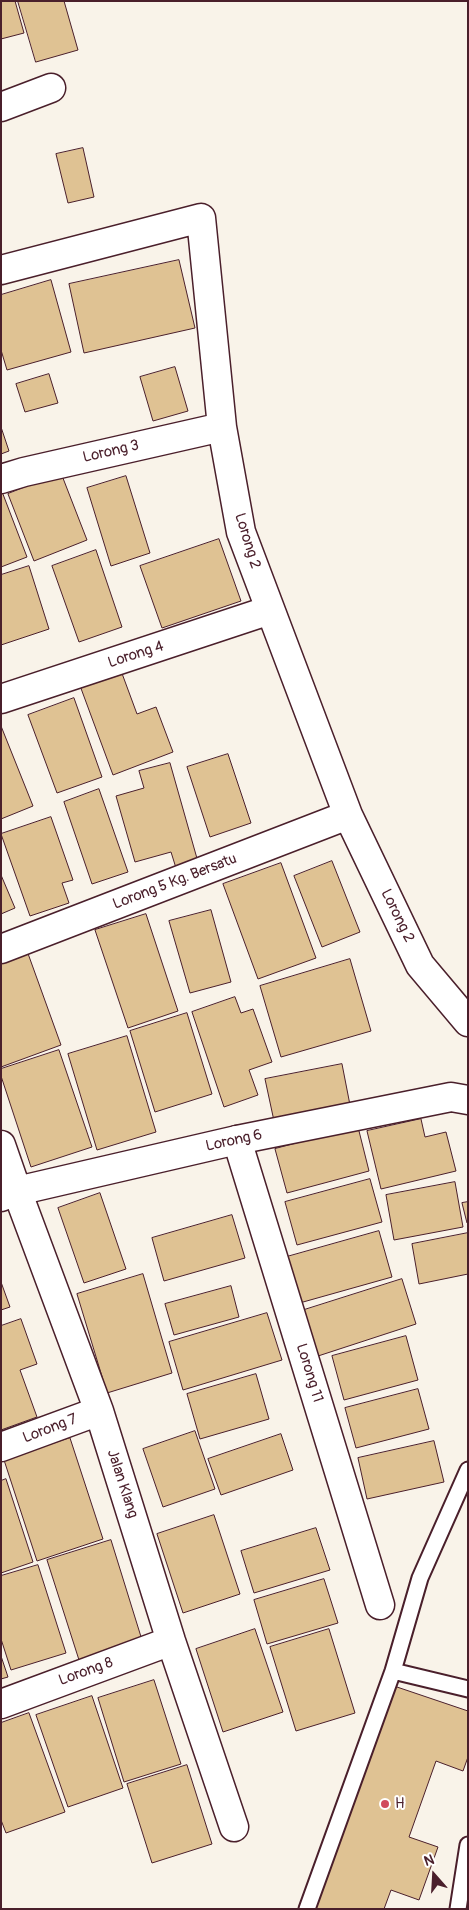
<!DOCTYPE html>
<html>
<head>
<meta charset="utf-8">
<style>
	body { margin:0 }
	#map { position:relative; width:469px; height:1910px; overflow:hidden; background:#f9f3e9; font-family:Pangolin,sans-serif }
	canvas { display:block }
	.frame { position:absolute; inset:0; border:2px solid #4a1f2b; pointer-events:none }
	.north { position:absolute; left:409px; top:1850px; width:50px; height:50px; -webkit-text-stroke:4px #fff; paint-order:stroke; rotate:341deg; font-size:14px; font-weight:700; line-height:20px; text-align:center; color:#4a1f2b }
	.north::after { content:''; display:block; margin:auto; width:18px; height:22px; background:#4a1f2b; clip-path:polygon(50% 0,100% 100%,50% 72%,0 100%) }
</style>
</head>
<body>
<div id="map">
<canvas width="469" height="1910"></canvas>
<div class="frame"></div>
<div class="north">N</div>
</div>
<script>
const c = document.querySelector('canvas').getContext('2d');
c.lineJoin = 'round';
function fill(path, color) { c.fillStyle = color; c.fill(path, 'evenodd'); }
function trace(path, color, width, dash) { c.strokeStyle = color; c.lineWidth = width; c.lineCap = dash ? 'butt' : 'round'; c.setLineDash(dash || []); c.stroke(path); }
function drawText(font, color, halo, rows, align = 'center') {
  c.font = font + ' Pangolin,sans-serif'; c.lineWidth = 4; c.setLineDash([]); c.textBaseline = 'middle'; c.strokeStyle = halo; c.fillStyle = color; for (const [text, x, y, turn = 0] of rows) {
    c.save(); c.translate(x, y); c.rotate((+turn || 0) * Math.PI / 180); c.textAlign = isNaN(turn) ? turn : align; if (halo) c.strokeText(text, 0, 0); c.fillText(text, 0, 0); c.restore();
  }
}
const building = new Path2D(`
	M1 1H15L24 33 1 39Z
	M18 1H64L78 50 36 62Z
	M83 148 94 197 68 203 56 154Z
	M179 260 195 328 84 353 69 284Z
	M51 280 71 352 7 370 1 350V295Z
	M175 367 188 411 153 421 140 377Z
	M49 374 58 403 25 412 16 384Z
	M1 427 9 451 1 454Z
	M61 473 87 540 34 561 8 494Z
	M126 476 150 553 111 566 87 488Z
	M1 489 27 557 1 567Z
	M219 539 241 601 162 628 140 566Z
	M96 550 122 627 79 642 52 566Z
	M29 566 49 629 1 645V575Z
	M120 668 137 714 156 707 173 752 113 775 79 683Z
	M74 698 102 777 57 793 28 715Z
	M1 726 33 806 1 819Z
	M228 754 251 823 210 837 187 767Z
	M170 763 198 862 176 868 171 852 135 862 116 796 144 788 139 771Z
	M99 789 128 872 92 884 64 802Z
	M51 817 73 880 62 883 69 903 30 916 1 834Z
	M332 861 360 932 322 947 294 876Z
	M281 863 316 958 258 979 223 884Z
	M1 875 15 908 1 914Z
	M211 910 231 982 190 993 169 921Z
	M146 914 178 1011 128 1028 95 930Z
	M26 948 61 1045 1 1067V958Z
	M350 959 371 1031 281 1057 260 986Z
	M235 997 241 1013 253 1009 272 1062 249 1070 258 1095 224 1107 192 1012Z
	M187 1013 212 1094 155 1112 130 1031Z
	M127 1036 156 1132 97 1150 68 1054Z
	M59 1050 92 1147 31 1167 1 1076V1069Z
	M342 1064 350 1105 274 1121 265 1079Z
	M421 1119 425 1137 446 1132 456 1171 381 1189 367 1131Z
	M358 1127 369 1171 287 1193 275 1149Z
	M370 1179 382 1222 297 1245 285 1202Z
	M455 1182 463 1227 394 1240 386 1195Z
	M100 1193 126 1269 84 1283 58 1208Z
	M468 1202V1223H467L462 1203Z
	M232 1215 245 1258 164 1281 152 1238Z
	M379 1231 392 1277 296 1304 283 1258Z
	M468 1233V1274L419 1284 412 1244Z
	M143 1274 172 1373 107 1393 77 1294Z
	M402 1279 416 1324 315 1357 301 1311Z
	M1 1282 10 1307 1 1310Z
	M231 1286 239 1317 174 1335 165 1304Z
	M267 1313 282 1360 183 1390 169 1342Z
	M21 1319 37 1364 20 1370 37 1417 1 1430V1326Z
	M406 1336 418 1380 344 1400 332 1356Z
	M256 1374 269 1419 200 1439 187 1394Z
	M418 1389 429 1429 356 1448 345 1408Z
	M195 1431 215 1489 163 1507 143 1449Z
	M281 1434 293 1470 221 1495 208 1459Z
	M70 1438 103 1539 37 1561 4 1460Z
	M434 1441 444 1482 367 1499 358 1458Z
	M6 1479 33 1562 1 1573V1481Z
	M214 1515 240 1594 183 1613 157 1534Z
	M316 1528 330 1570 254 1593 241 1551Z
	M111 1540 142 1640 79 1660 47 1560Z
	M38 1565 66 1653 11 1670 1 1639V1576Z
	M324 1579 338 1623 267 1644 254 1600Z
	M255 1629 283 1712 223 1732 196 1649Z
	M329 1629 355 1713 296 1731 270 1647Z
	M1 1656 8 1677 1 1679Z
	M154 1680 181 1764 124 1782 98 1698Z
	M391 1685 468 1711V1757L463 1771 436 1761 409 1837 438 1847 419 1900 391 1890 384 1909H313Z
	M92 1696 123 1788 68 1807 36 1715Z
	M29 1713 65 1812 6 1833 1 1820V1723Z
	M187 1765 212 1844 152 1863 127 1784Z`);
fill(building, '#dfc293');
trace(building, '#4a1f2b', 1);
const lane = new Path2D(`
	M393 1671 468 1689
	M307 1909 393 1671 420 1578 468 1470
	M458 1909 468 1845`);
const street = new Path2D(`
	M1 107 51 88
	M1 270 201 218 222 427 241 532 348 815 420 965 468 1022
	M1 479 24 472 222 427
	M1 699 270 610
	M1 949 348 815
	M237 1140 380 1605
	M1 1197 17 1191 99 1411 171 1641 234 1827
	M1 1447 99 1411
	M1 1704 171 1641`);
const secondary = new Path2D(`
	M1 1145 17 1191 237 1140 451 1097 468 1100`);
trace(lane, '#4a1f2b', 19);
trace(street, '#4a1f2b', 31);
trace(secondary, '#4a1f2b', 31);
trace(lane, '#fff', 15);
trace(street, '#fff', 28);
trace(secondary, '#fff', 28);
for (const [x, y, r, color] of [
	[385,1804,5,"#d1495b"]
]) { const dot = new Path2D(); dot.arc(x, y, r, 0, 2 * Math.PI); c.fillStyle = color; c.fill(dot); trace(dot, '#fff', 2); }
drawText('15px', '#4a1f2b', '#fff', [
	["Lorong 3",111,452,-13],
	["Lorong 2",247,541,73],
	["Lorong 4",136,655,-18],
	["Lorong 5 Kg. Bersatu",175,882,-21],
	["Lorong 2",397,916,64],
	["Lorong 6",234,1141,-12],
	["Lorong 11",309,1373,73],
	["Lorong 7",50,1429,-21],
	["Jalan Klang",122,1484,72],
	["Lorong 8",86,1672,-20]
]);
drawText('15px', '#4a1f2b', '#fff', [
	["H",395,1804]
], 'left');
</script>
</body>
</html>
